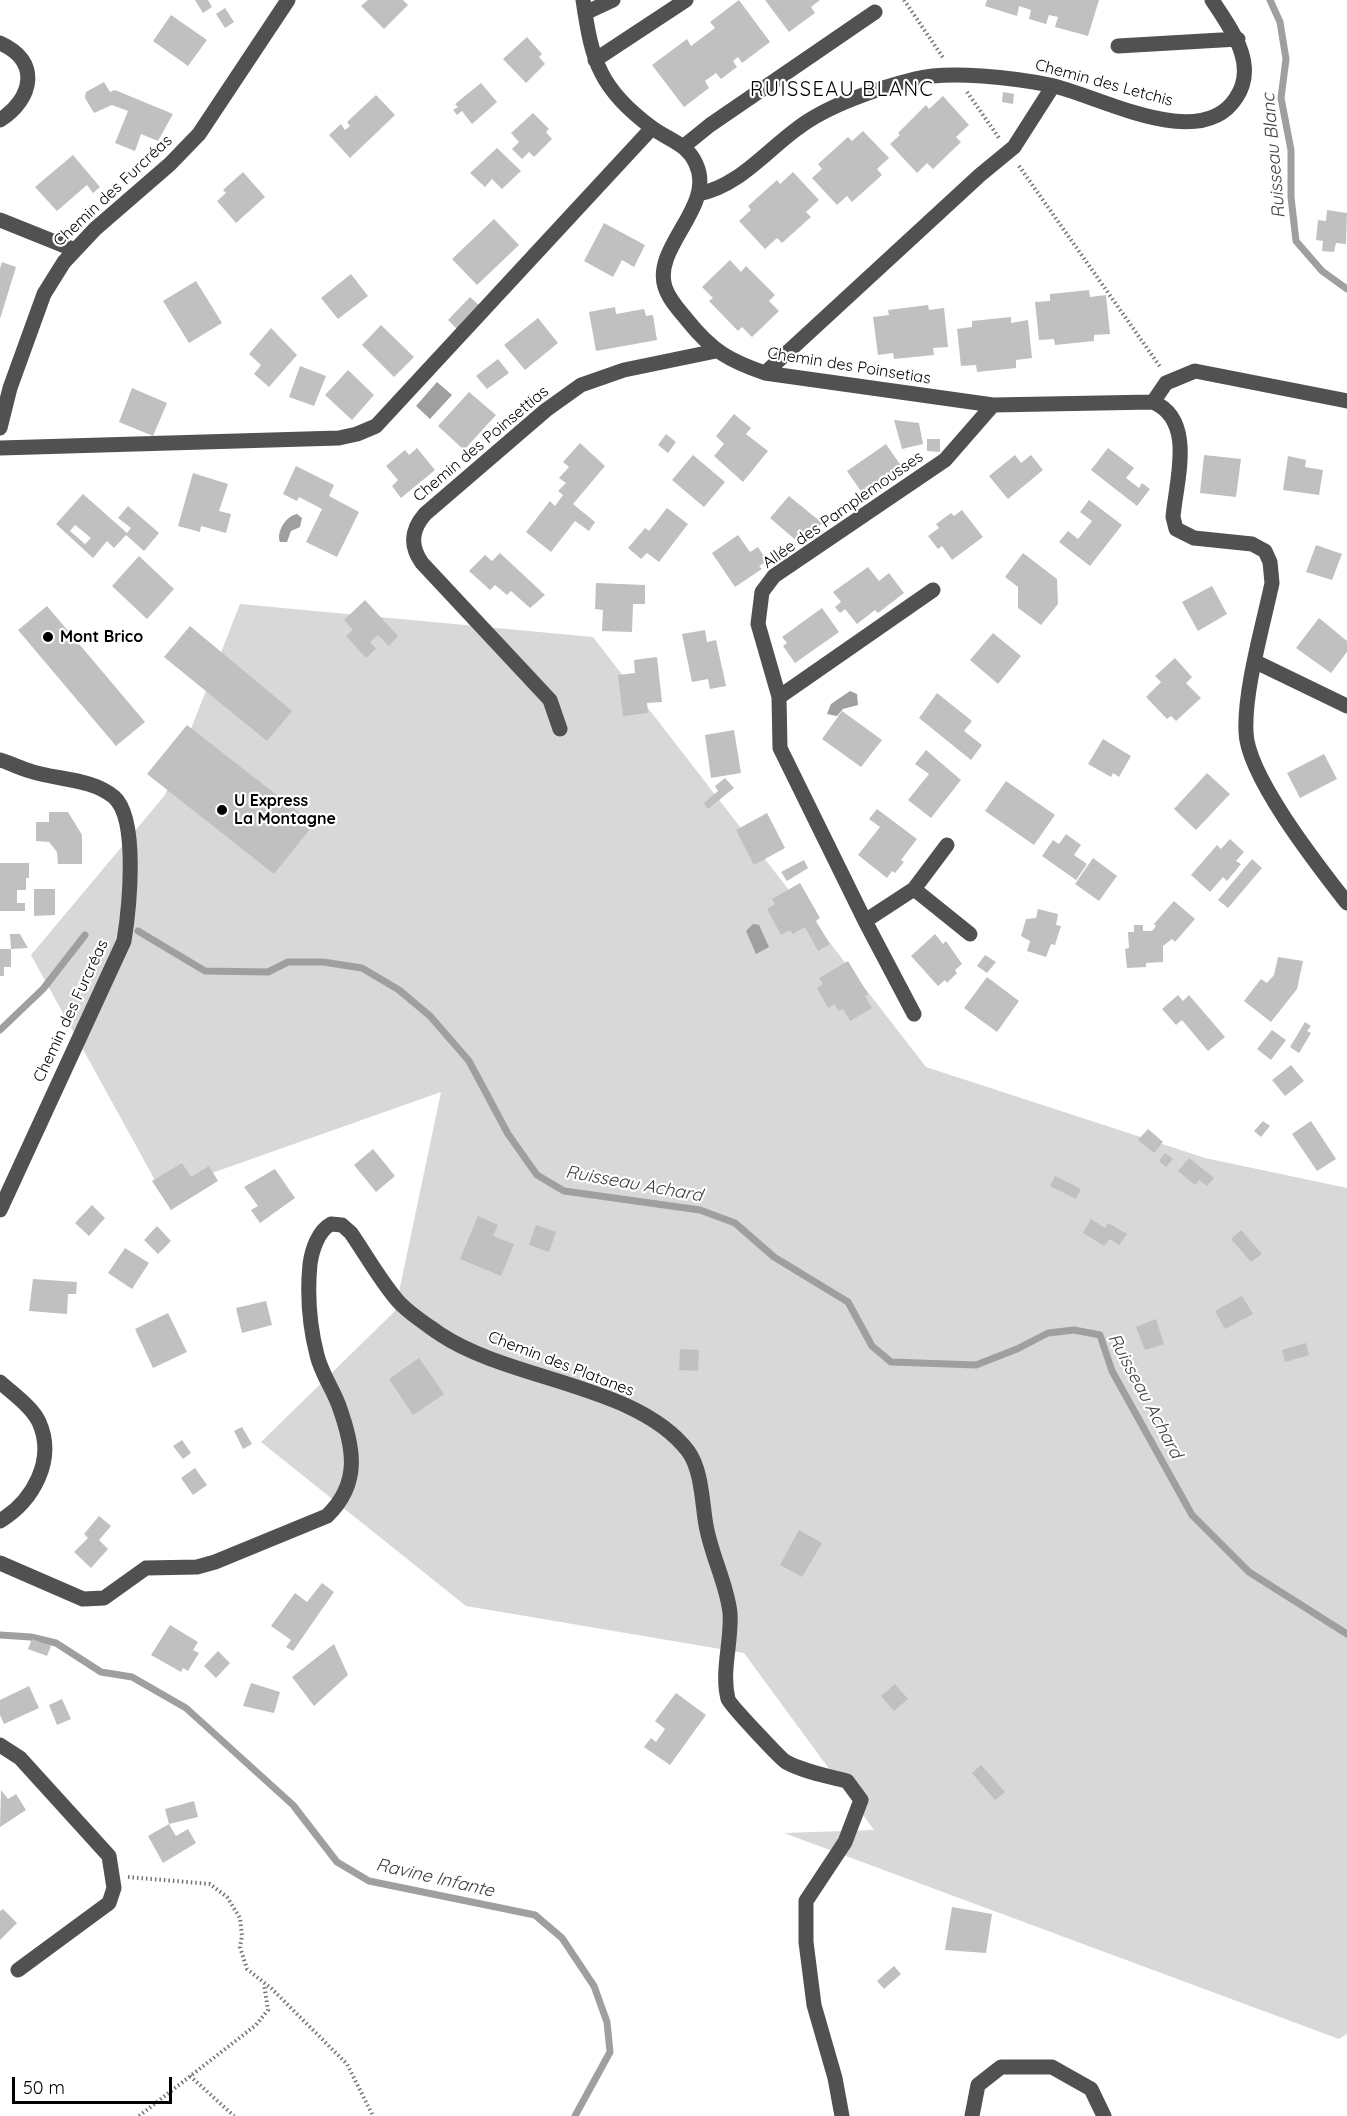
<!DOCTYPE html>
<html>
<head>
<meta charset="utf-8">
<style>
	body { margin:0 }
	#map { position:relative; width:1347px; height:2116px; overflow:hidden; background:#fff; font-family:Quicksand,sans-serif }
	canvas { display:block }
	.scale { position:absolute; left:12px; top:2077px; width:160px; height:27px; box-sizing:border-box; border:3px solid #000; border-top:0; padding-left:8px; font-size:18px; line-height:21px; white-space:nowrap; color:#000; -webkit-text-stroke:4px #fff; paint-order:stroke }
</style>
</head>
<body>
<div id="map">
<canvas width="1347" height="2116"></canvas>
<div class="scale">50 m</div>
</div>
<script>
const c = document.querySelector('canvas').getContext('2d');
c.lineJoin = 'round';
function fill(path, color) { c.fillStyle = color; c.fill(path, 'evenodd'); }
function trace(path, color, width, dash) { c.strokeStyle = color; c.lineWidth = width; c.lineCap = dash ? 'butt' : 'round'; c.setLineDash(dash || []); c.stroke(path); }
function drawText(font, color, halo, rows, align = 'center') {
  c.font = font + ' Quicksand,sans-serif'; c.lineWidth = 4.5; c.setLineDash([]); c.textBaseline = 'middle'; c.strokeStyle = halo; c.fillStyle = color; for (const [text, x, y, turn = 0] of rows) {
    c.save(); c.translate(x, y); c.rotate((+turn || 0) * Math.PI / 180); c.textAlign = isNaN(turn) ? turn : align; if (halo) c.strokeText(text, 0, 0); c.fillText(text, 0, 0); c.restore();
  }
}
fill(new Path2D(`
	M240 604 593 637 926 1067 1205 1158 1347 1188V2034L1339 2039 784 1833 874 1830 744 1653 466 1606 261 1442 395 1311 441 1092 161 1191 31 955 165 795Z`), '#d8d8d8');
fill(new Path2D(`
	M437 382 452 395 430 419 416 406Z
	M297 514 302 518 300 527 291 531 287 542H280C276 532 286 516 297 514Z
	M850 691 857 694 858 705 843 709 837 716 827 714 831 704Z
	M753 924 759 925 769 947 756 954 746 931Z`), '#9f9f9f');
trace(new Path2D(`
	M1270 0 1280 22 1286 59 1281 98 1291 150V197L1296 241 1322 271 1347 289
	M138 931 205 971 268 972 288 962H323L362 968 399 990 430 1016 469 1061 508 1134 537 1175 564 1191 700 1210 735 1223 774 1257 848 1302 872 1346 891 1362 976 1365 1017 1349 1048 1333 1074 1330 1100 1335 1112 1371 1192 1515 1249 1572 1347 1634
	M0 1030 43 989 85 935
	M0 1635 31 1637 56 1643 101 1672 132 1677 186 1708 293 1805 337 1862 369 1881 535 1915 562 1938 594 1986 607 2022 610 2052 575 2116`), '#9f9f9f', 7);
fill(new Path2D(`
	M195 0H208L212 7 203 13Z
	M368 0H403L408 5 384 29 361 6Z
	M739 0 770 42 742 63 738 57 733 61 737 67 721 79 716 73 705 81 709 88 684 107 652 65 687 39 691 46 715 28 710 22Z
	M765 0H820L811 7 815 13 789 32Z
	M987 0H1099L1088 36 1055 27 1058 17 1049 15 1046 24 1029 19 1031 10 1019 6 1017 16 985 6Z
	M225 8 234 22 225 28 216 14Z
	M171 15 207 40 188 66 153 41Z
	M527 37 542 54 539 57 545 64 526 83 503 59Z
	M104 82 110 92 115 90 173 114 158 141 141 134 135 151 115 143 128 111 112 105 94 113 85 98 86 92Z
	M481 83 497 102 472 124 462 111 457 115 453 110 458 107 455 104Z
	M1003 92 1014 94 1013 104 1002 102Z
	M376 95 395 115 350 158 329 135 341 124 345 130 350 126 347 122Z
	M943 96 969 125 956 137 961 142 933 169 927 163 917 173 890 144 900 135 898 133 926 105 929 109Z
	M533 113 549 129 546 132 552 139 534 157 529 152 522 159 512 149 519 142 511 133Z
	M863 131 889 158 877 169 882 175 852 202 847 196 837 205 812 178 822 169 818 164 848 137 852 141Z
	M497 148 521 171 502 189 492 179 485 187 470 173Z
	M73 155 100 187 93 193 87 185 57 211 35 187Z
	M243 172 265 197 236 223 217 201 226 193 223 190Z
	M793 172 819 200 806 212 811 217 782 243 777 238 765 249 739 221 751 210 748 206 777 180 780 184Z
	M1327 210 1347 213 1346 244 1336 243 1334 252 1322 251 1323 241 1316 240 1318 220 1326 221Z
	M494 219 519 245 477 285 452 259Z
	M604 223 645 245 634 267 622 260 613 277 584 261Z
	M730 260 741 272 746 266 775 295 769 301 779 311 752 337 742 327 738 331 709 301 713 298 702 287Z
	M2 262 16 267 0 319V268Z
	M351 274 368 296 338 319 321 298Z
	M196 281 222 323 189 343 163 301Z
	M1089 290 1090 297 1106 295 1110 334 1094 335V341L1055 345 1054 339 1039 340 1035 302 1050 301V294Z
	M470 297 480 306 457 329 448 320Z
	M928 305 929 310 944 308 948 347 933 348 934 355 894 359 893 353 878 355 873 317 889 315 888 310Z
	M615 307 616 314 644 309 646 316 653 315 657 340 596 351 589 312Z
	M1011 317V323L1028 320 1032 358 1016 360V368L977 372 976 365 961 366 957 329 972 327V321Z
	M538 318 558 343 525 370 504 345Z
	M381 325 414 357 394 377 362 345Z
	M271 328 297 355 269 387 254 374 261 365 249 354Z
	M498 359 509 373 487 389 476 376Z
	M300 366 326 376 314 406 289 397Z
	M348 370 374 395 352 420 325 395Z
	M132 388 167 403 153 436 119 422Z
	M469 392 496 415 464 450 438 426Z
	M734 414 751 428 746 434 768 451 743 482 714 456 724 444 716 436Z
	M894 420 919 423 923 444 902 449Z
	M666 434 676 442 668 453 658 445Z
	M927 439H940V452L927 451Z
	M580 443 605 466 573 504 595 522 589 531 575 521 551 552 526 532 550 501 555 506 563 495 558 491 566 483 559 478 569 467 563 462Z
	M886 444 906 473 867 500 847 471Z
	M417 448 435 470 401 498 392 486 398 480 386 466 405 450 409 455Z
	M1108 448 1134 468 1126 478 1139 488 1142 483 1150 489 1137 506 1091 470Z
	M693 455 725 482 704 507 672 480Z
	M1015 455 1021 463 1031 455 1043 470 1008 499 989 476Z
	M1204 455 1241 459 1236 497 1200 493Z
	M1288 456 1306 460 1305 467 1323 470 1319 495 1283 490Z
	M296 466 334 485 329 496 359 512 337 557 306 542 322 509 299 497 297 501 283 494Z
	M193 473 228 484 219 511 231 514 226 533 201 526 200 532 178 526Z
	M83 494 127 533 131 528 118 518 128 506 159 533 144 551 126 535 114 548 107 541 93 558 56 524ZM75 525 91 538 85 544 70 531Z
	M789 496 822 523 815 531 810 528 798 542 770 518Z
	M1089 500 1122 525 1090 566 1059 542 1068 531 1078 539 1092 521 1080 512Z
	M667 508 688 524 659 562 647 553 641 559 628 548 645 528 649 531Z
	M962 510 983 537 952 560 942 546 938 549 928 536 939 528 936 524 951 513 954 516Z
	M738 535 750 552 758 547 767 561 759 566 762 569 735 587 712 553Z
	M1316 545 1342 554 1332 580 1306 572Z
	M500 553 545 595 530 608 511 591 507 595 495 585 490 590 469 571 485 555 492 561Z
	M1023 553 1057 579 1058 604 1041 625 1018 608V587L1005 577Z
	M139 556 174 589 147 619 112 586Z
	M868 567 879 581 889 573 904 593 878 613 875 610 857 624 845 609 840 613 835 607 841 602 833 592Z
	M596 583 645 585V604H633L632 632 602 631 603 610 595 609Z
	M1212 586 1227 614 1198 631 1182 602Z
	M365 600 398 636 389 646 378 635 370 642 376 649 366 658 346 636 353 630 344 620Z
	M47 606 145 722 116 746 18 630Z
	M822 608 839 632 795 663 783 646 787 643 782 637Z
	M1319 618 1347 641V652L1331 673 1296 648Z
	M190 626 292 711 267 741 164 657Z
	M705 630 707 642 716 640 726 686 710 689 708 679 692 682 682 634Z
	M993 633 1021 656 998 684 970 660Z
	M657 657 662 702 647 703 648 713 623 716 618 675 635 673 634 660Z
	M1175 658 1192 677 1186 683 1201 698 1176 721 1171 716 1167 719 1146 697 1161 682 1155 676Z
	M937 693 972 721 964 731 982 745 971 760 919 718Z
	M842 711 882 740 861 767 822 739Z
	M187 725 314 824 274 874 147 774Z
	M734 730 741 773 711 778 705 735Z
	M1103 739 1131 756 1119 777 1113 773 1111 777 1088 764Z
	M926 750 961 780 931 818 908 800 929 774 915 764Z
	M1324 754 1337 779 1300 798 1287 773Z
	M1207 773 1230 794 1196 830 1174 809Z
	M725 778 734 788 708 809 704 803 718 791 715 786Z
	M1006 781 1055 815 1034 845 985 811Z
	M877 809 917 839 901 860 904 862 895 873 892 871 887 878 858 855 880 827 869 819Z
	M49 812H68L82 835V864H58L57 852 49 842 36 841V822H49Z
	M767 813 785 848 754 865 736 830Z
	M1066 834 1081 845 1074 855 1087 864 1076 880 1042 856 1053 840 1059 844Z
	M1230 839 1244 852 1236 861 1241 864 1227 881 1223 877 1210 892 1191 875 1217 845 1221 849Z
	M1093 858 1117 876 1099 901 1075 884Z
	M1252 859 1262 868 1228 908 1218 900Z
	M804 860 808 868 787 881 781 872Z
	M0 863H29V878H26V890H17V903H25V911H0Z
	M800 883 820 918 816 921 830 944 818 951 805 927 793 934 790 930 781 935 767 909 775 904 772 899Z
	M34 889H55V915L34 916Z
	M1174 901 1195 919 1175 942 1172 939 1163 946V962L1146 963V967L1127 968 1125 949 1129 948 1128 932H1134V925H1143V931H1152L1156 926 1154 924Z
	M1038 909 1058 914 1056 925 1061 926 1055 945 1051 944 1046 957 1027 951 1030 941 1021 936 1026 919 1036 918Z
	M10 934H20L28 948 11 949Z
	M935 934 943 944 946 941 962 964 955 970 957 973 947 983 945 980 938 986 911 956Z
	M0 949H11V967H4V976H0Z
	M985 955 996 962 987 973 977 966Z
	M1278 957 1303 961 1297 989 1271 1022 1244 1001 1261 979 1267 983 1274 975Z
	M848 961 868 994 865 996 872 1008 850 1021 843 1009 839 1011 834 1004 828 1008 817 988 823 984 819 978Z
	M987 977 1019 1001 997 1032 964 1008Z
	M1178 995 1183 1001 1189 995 1225 1037 1208 1051 1182 1020 1176 1025 1162 1009Z
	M1305 1022 1311 1026 1307 1031 1311 1033 1299 1053 1290 1047Z
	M1272 1030 1286 1040 1271 1060 1257 1049Z
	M1291 1065 1304 1081 1285 1096 1272 1080Z
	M1263 1121 1270 1126 1261 1137 1254 1131Z
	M1311 1121 1336 1159 1317 1171 1292 1134Z
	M1148 1129 1163 1142 1154 1153 1138 1140Z
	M373 1149 395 1176 376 1192 354 1165Z
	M1165 1153 1173 1159 1166 1167 1159 1161Z
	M1189 1158 1214 1178 1207 1186 1199 1180 1195 1185 1178 1171Z
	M182 1163 191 1177 209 1166 218 1181 171 1210 152 1181Z
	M275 1169 295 1198 260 1223 251 1210 258 1206 244 1187Z
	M1055 1176 1081 1189 1076 1199 1050 1186Z
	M92 1205 105 1218 89 1236 75 1223Z
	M478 1216 498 1225 493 1236 514 1244 501 1276 460 1259Z
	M1091 1219 1105 1228 1108 1223 1127 1234 1119 1245 1110 1239 1104 1246 1083 1233Z
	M536 1225 556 1232 549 1252 529 1245Z
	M157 1226 171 1241 158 1254 144 1240Z
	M1241 1230 1262 1254 1251 1262 1231 1239Z
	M125 1248 149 1263 132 1289 108 1273Z
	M33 1279 77 1282 76 1294H68L67 1314 29 1311Z
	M1242 1296 1253 1314 1225 1329 1215 1311Z
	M266 1301 272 1325 242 1333 236 1308Z
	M168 1313 187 1352 153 1368 135 1329Z
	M1156 1319 1164 1344 1145 1350 1136 1327Z
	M1306 1343 1309 1355 1285 1362 1282 1350Z
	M680 1349 699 1350 698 1371 679 1370Z
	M419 1358 444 1394 413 1415 389 1379Z
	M242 1427 252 1444 243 1449 234 1431Z
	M182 1440 191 1453 183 1459 173 1446Z
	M195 1468 207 1485 193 1495 181 1478Z
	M99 1516 111 1526 99 1540 108 1549 91 1568 74 1552 88 1538 84 1534Z
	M799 1530 822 1543 802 1577 780 1565Z
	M322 1583 334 1592 293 1651 286 1647 291 1640 271 1626 295 1593 307 1602Z
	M170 1625 198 1642 193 1650 199 1653 188 1671 183 1668 181 1672 151 1655Z
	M32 1639 51 1646 47 1656 28 1649Z
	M334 1644 348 1675 314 1706 292 1677Z
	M218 1651 230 1663 216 1678 204 1666Z
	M251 1683 280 1692 274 1713 243 1706Z
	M895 1684 908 1699 894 1711 881 1696Z
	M29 1686 39 1708 4 1724 0 1715V1700Z
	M676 1693 706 1715 670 1765 644 1747 651 1738 656 1742 665 1729 655 1721Z
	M62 1699 71 1719 57 1725 49 1705Z
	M981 1765 1005 1792 995 1800 972 1773Z
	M1 1790 8 1799 16 1794 26 1810 0 1827Z
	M194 1801 198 1817 169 1824 165 1809Z
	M169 1824 176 1836 188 1829 196 1843 163 1863 148 1836Z
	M952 1907 992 1914 986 1953 945 1950Z
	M3 1909 17 1923 0 1940V1911Z
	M894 1966 901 1974 884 1989 877 1981Z`), '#c0c0c0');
trace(new Path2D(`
	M904 0 944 59
	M967 92 999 138
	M1019 166 1161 368
	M128 1877 210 1884 227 1897 240 1918 242 1936 240 1947 247 1969 272 1989 347 2064 373 2116
	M190 2076 234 2116
	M139 2116 256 2025 268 2010 264 1984`), '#737373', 4, [1.5, 3]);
trace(new Path2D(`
	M583 0C592 62 600 89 651 127 668 140 687 143 696 164 716 206 652 247 665 287 669 300 680 311 688 321 712 351 730 361 765 373L993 405 1153 402C1196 420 1176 481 1173 517L1176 529 1194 538 1252 544 1265 551 1270 562 1272 583C1263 626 1244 690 1246 732 1247 776 1319 867 1347 903
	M585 13 613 0
	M0 43C41 61 33 99 0 120
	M1118 46 1238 39
	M595 60 686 0
	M684 146 710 125 875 12
	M698 194C738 187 766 151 798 128 828 105 879 88 915 79 949 70 1015 78 1050 85 1098 95 1200 154 1236 98 1259 64 1230 28 1212 0
	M0 220 75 250
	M765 373 980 175 1014 147 1053 86
	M1153 402 1166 383 1195 371 1347 401
	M0 428 10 388 44 294 64 262 95 229 170 164 199 134 288 0
	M0 448 339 438 357 434 376 426 652 128
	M1256 662 1347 706
	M779 697 933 590
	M560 729 550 700 422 563C410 546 411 530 425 514L546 410 581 385 624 370 716 351
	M0 760C10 763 20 768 30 771 57 780 91 778 114 797 139 819 129 910 124 941L0 1210
	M914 889 970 934
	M865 921 914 889 947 845
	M914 1014 865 921 780 748 779 697 758 624 762 592 774 576 945 460 993 405
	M0 1382C12 1393 32 1407 39 1422 56 1460 33 1501 0 1521
	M0 1563 83 1599 104 1598 146 1568 197 1567 215 1562 327 1516C361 1483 354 1448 339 1406 333 1389 321 1373 317 1355 309 1324 307 1295 310 1264 312 1250 318 1231 331 1224L342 1225 351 1233C366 1255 380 1280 397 1300 408 1313 426 1324 440 1334 510 1381 637 1384 688 1451 702 1470 702 1503 706 1525 711 1555 727 1584 730 1613 732 1641 721 1671 728 1699 730 1705 781 1759 786 1762 805 1772 827 1776 847 1781L861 1800 845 1842 806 1901V1942L814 2005 835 2078 842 2116
	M0 1745 20 1758 109 1856 114 1888 109 1903 18 1970
	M972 2116 978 2085 1001 2067H1052L1091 2089 1104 2116`), '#515151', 15);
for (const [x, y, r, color] of [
	[48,637,6,"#000"],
	[222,810,6,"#000"]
]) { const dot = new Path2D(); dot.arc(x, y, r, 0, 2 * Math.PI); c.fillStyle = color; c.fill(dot); trace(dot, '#fff', 2); }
drawText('16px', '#000', '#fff', [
	["Chemin des Letchis",1104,83,15],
	["Chemin des Furcréas",113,191,-43],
	["Chemin des Poinsetias",849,366,9],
	["Chemin des Poinsettias",481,444,-40],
	["Allée des Pamplemousses",843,510,-35],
	["Chemin des Furcréas",71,1011,-65],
	["Chemin des Platanes",561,1364,21]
]);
drawText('bold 16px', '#000', '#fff', [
	["Mont Brico",60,637],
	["U Express",234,801],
	["La Montagne",234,819]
], 'left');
drawText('italic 18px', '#404040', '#fff', [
	["Ruisseau Blanc",1274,156,-95],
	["Ruisseau Achard",634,1184,10],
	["Ruisseau Achard",1145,1396,62],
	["Ravine Infante",435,1878,13]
]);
c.letterSpacing = '1.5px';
drawText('20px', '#000', '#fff', [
	["RUISSEAU BLANC",842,90]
]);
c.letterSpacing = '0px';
</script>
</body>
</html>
